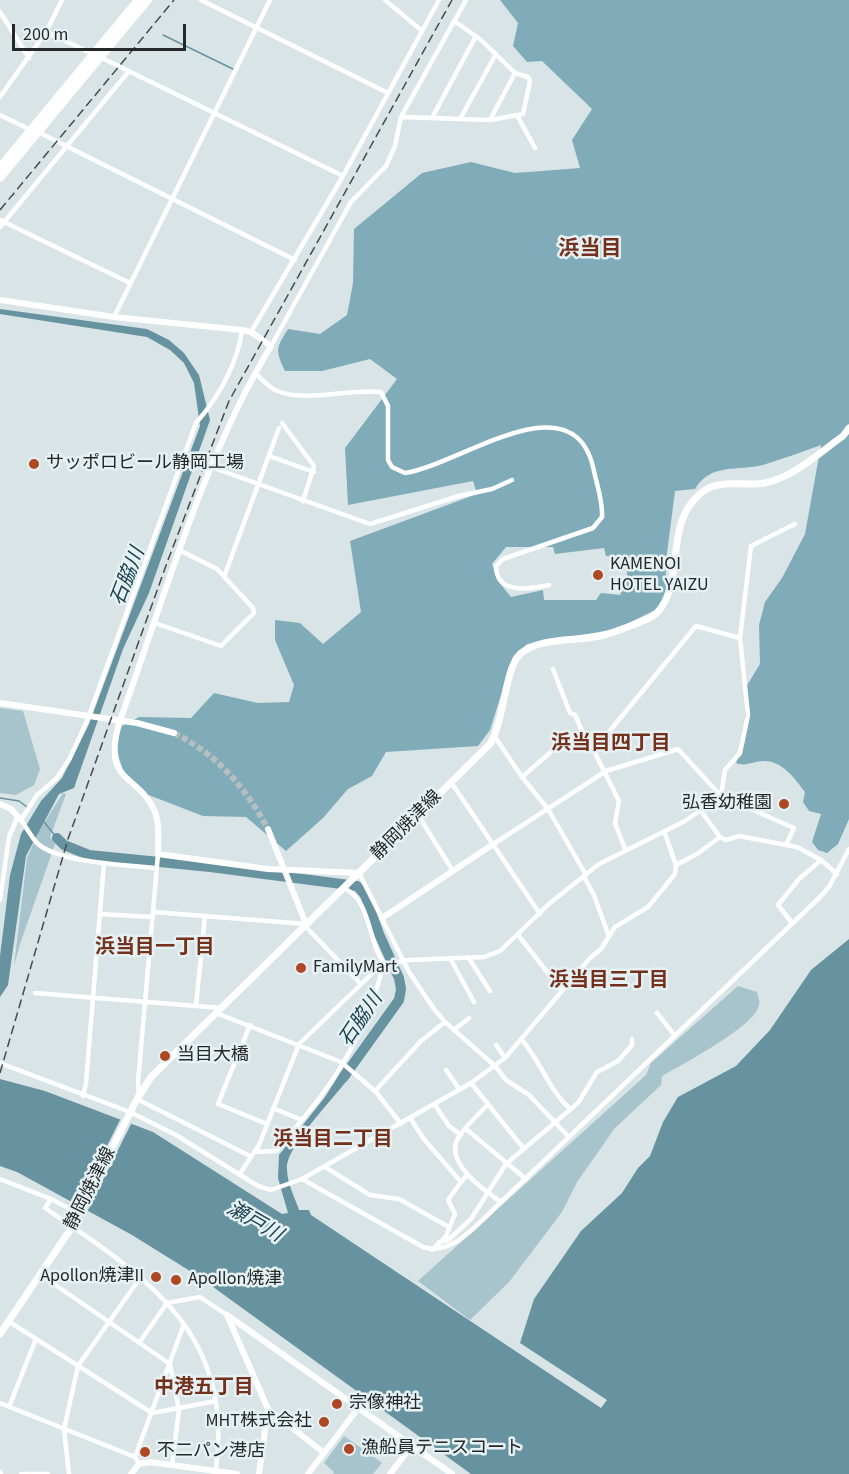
<!DOCTYPE html>
<html>
<head>
<meta charset="utf-8">
<style>
	body { margin:0 }
	#map { position:relative; width:849px; height:1474px; overflow:hidden; background:#d9e4e7; font-family:"Source Sans 3",sans-serif }
	canvas { display:block }
	.scale { position:absolute; left:12px; top:24px; width:174px; height:27px; box-sizing:border-box; border:3px solid #242829; border-top:0; padding-left:8px; font-size:18px; line-height:21px; white-space:nowrap; color:#242829; -webkit-text-stroke:4px #e6f1f4; paint-order:stroke }
</style>
</head>
<body>
<div id="map">
<canvas width="849" height="1474"></canvas>
<div class="scale">200 m</div>
</div>
<script>
const c = document.querySelector('canvas').getContext('2d');
c.lineJoin = 'round';
function fill(path, color) { c.fillStyle = color; c.fill(path, 'evenodd'); }
function trace(path, color, width, dash) { c.strokeStyle = color; c.lineWidth = width; c.lineCap = dash ? 'butt' : 'round'; c.setLineDash(dash || []); c.stroke(path); }
function drawText(font, color, halo, rows, align = 'center') {
  c.font = font + ' "Source Sans 3","Noto Sans JP",sans-serif'; c.lineWidth = 5; c.setLineDash([]); c.textBaseline = 'middle'; c.strokeStyle = halo; c.fillStyle = color; for (const [text, x, y, turn = 0] of rows) {
    c.save(); c.translate(x, y); c.rotate((+turn || 0) * Math.PI / 180); c.textAlign = isNaN(turn) ? turn : align; if (halo) c.strokeText(text, 0, 0); c.fillText(text, 0, 0); c.restore();
  }
}
fill(new Path2D(`
	M0 708 23 711 40 769 34 785 16 795 0 793Z
	M63 793 66 794 50 837 55 844 20 944 14 966 27 858 39 831Z
	M738 986 757 992C759 999 761 1003 757 1010 748 1029 682 1065 662 1076L661 1085 615 1128 577 1182 562 1212 509 1282 470 1320 418 1281 646 1075 651 1063Z
	M344 1436 382 1463 373 1474H333L334 1472 324 1463Z`), '#a7c3cb');
fill(new Path2D(`
	M500 0H849V819L838 844 827 853 818 850 812 842 821 814 809 811 803 802 805 792C795 779 783 761 764 761 753 761 747 767 736 763L745 740 746 687 760 664 759 625 765 602 782 578 805 534 821 445C802 452 782 459 763 465 738 471 710 463 695 489L675 491 666 561 606 556 604 548 555 554 553 547H506L492 564 498 581 511 597 543 590 544 600H596L601 593 620 595 627 578V564L665 563 667 588 659 608 617 629 527 644 513 657 490 730 478 746 386 752 372 776 348 789 323 818 286 851 246 817 203 816 146 794 124 773 119 758 116 743 122 726 139 717 191 718 214 693 258 703 289 702 294 685 275 640V620L300 623 323 644 361 612 350 541 477 494 473 481 348 505 345 448 397 379 370 359 322 371H285C275 350 276 348 288 329L320 334 347 315 353 283 354 229 422 173 471 162 515 173 580 168 572 140 592 109 542 61 527 62 513 46 518 23Z`), '#80acba');
fill(new Path2D(`
	M0 309 147 329 169 340 184 353 199 375 210 420 149 593 123 649 74 788 59 794 26 856 8 985 0 997V956L10 875 21 834 41 801 62 778 89 724 200 426 194 383 184 363 170 350 147 337 0 314Z
	M849 939V1474H471L198 1276 132 1235 17 1172 0 1166V1079L45 1091 153 1132 282 1214 288 1213 278 1178 279 1155 325 1097 344 1067 352 1073C337 1097 286 1144 287 1169 287 1183 295 1198 299 1210H309L311 1215 601 1408 607 1400 520 1343 534 1299 581 1231 622 1193 638 1168 650 1156 663 1122 678 1097 736 1066 770 1030 811 970Z`), '#6793a1');
fill(new Path2D(`
	M122 1116 133 1120 86 1214 76 1208Z`), '#d9e4e7');
trace(new Path2D(`
	M163 35 233 69
	M0 798 19 801 27 807
	M44 822 57 838`), '#6793a1', 1.5);
trace(new Path2D(`
	M57 838 64 845 89 855 210 867 357 886 365 895 379 934 399 978 401 989 399 1000 343 1078`), '#6793a1', 10);
trace(new Path2D(`
	M174 733C218 755 245 787 268 829`), '#b5bec1', 6, [6, 3]);
trace(new Path2D(`
	M201 0 388 93
	M385 0 421 30
	M0 12 29 58
	M46 32 93 54
	M100 57 343 176
	M0 97 46 32 62 0
	M0 115 31 130
	M401 117 490 120 523 114 530 81 528 77 515 73 480 39 454 21
	M518 117 535 148
	M432 118 476 36
	M460 119 496 54
	M490 120 515 73
	M38 132 295 260
	M0 220 130 283
	M0 227 129 71
	M114 317 270 0
	M251 332 343 176 439 0
	M271 346 351 202 386 166 395 146 401 117 466 0
	M255 373C262 379 269 388 277 391 309 403 348 388 381 392L388 406V460L392 467 405 473C460 465 575 376 594 471 597 485 603 502 602 517L593 528 503 559 496 566C496 595 531 589 549 585
	M282 423 314 466 303 501
	M269 456 314 472
	M211 467 370 524 459 496 492 489 512 480
	M224 577 279 428
	M155 623 221 646 254 613 253 608 217 569 181 551
	M553 669 570 713 575 715 588 744
	M495 737 522 777 548 809 586 875
	M594 750 696 626 740 638
	M522 777 552 751 588 744 592 747 619 801 615 823 625 849
	M451 782 540 914
	M701 811 720 837 726 840 739 836 797 847 821 860 799 879 778 905 792 923
	M418 815 453 871
	M786 845 794 828 721 796 725 770 740 753 748 715 740 638 751 546 795 524
	M821 860 837 874
	M676 865 697 854 720 837
	M156 868C128 865 58 863 37 843 31 836 26 827 21 820L37 795 56 779 69 760 87 721 196 423C218 398 238 363 242 330
	M359 873 409 972 434 1009 445 1022 495 1066 506 1080 529 1095 569 1137
	M584 877 594 895 608 934
	M343 888C371 898 368 943 384 963
	M0 900 9 837 18 816
	M153 912 306 924
	M100 914 152 917
	M305 926 360 983
	M518 935 562 991
	M468 957 490 991
	M450 958 474 1002
	M35 993 221 1008
	M196 1006 205 916
	M216 1013 341 1062 376 1092 401 1124
	M657 1013 675 1036
	M250 1025 218 1104 267 1124
	M454 1030 469 1018
	M521 1039C541 1061 548 1089 570 1109
	M496 1045 505 1058
	M0 1063 130 1112 176 1135 258 1186 271 1190 302 1179 471 1083 505 1058 590 958 601 949 615 927 648 907 675 874 676 865 664 831
	M446 1070 460 1090
	M471 1083 524 1149
	M375 1091 421 1041 445 1022
	M139 1094 138 1082 158 854
	M83 1096 86 1083 104 863
	M137 1099 250 1156
	M488 1104C479 1115 463 1127 457 1140 446 1164 485 1191 501 1202
	M435 1105 449 1126 461 1135
	M273 1108 302 1120
	M411 1119 423 1138 461 1182 467 1175
	M466 1129 526 1179
	M254 1152 276 1151 281 1147C293 1129 308 1114 321 1096 351 1056 372 1012 384 963
	M325 1167 370 1195 399 1199 449 1227
	M239 1175 259 1145 299 1044 381 965 409 960 484 957 500 951 550 903 599 864 685 821 721 796 678 749 606 771 492 845
	M0 1179 51 1199 45 1208C147 1277 234 1332 216 1470
	M302 1179 423 1247C453 1257 481 1220 501 1202L820 897 829 887 849 849
	M51 1199 72 1210 68 1217
	M439 1242 448 1240 471 1219 506 1164 578 1103 597 1072 618 1061 632 1045V1039
	M432 1250 446 1236 455 1214 448 1200 461 1182
	M41 1275 170 1364 179 1410 172 1465
	M8 1321 152 1413 216 1401
	M139 1343 167 1303 200 1297 227 1315
	M0 1403 135 1457 139 1464
	M9 1407 36 1339
	M135 1457 184 1324
	M0 1472 1 1474
	M21 1474H48
	M69 1474 64 1429 78 1366 140 1278`), '#fff', 4.5);
trace(new Path2D(`
	M0 300 114 317 242 330 251 332 271 346C202 460 165 597 119 723 102 785 138 772 155 812 160 825 158 841 158 854L268 869 359 873
	M0 703 137 723 174 733
	M0 804 11 809 21 820
	M268 829 306 924
	M382 918 492 845
	M227 1315 452 1474
	M227 1315 268 1409 259 1474
	M268 1409 324 1453
	M131 1474 139 1464 150 1462 237 1474
	M308 1474 359 1407
	M390 1474 413 1444`), '#fff', 6);
trace(new Path2D(`
	M0 1334 72 1227 137 1099 151 1077 490 744C504 722 505 668 520 654 541 636 578 642 604 635 616 632 627 627 638 623 647 619 655 617 661 608 684 575 665 523 700 494 719 477 743 487 765 483 794 477 820 452 843 436L849 428`), '#fff', 7);
trace(new Path2D(`
	M0 167 138 0
	M0 178 148 0`), '#fff', 8);
trace(new Path2D(`
	M0 210 174 0
	M0 1073 68 839 168 560 229 401 452 0`), '#454b4c', 1.5, [9, 4.5]);
for (const [x, y, r, color] of [
	[34,464,6,"#ae4724"],
	[598,575,6,"#ae4724"],
	[784,804,6,"#ae4724"],
	[301,968,6,"#ae4724"],
	[165,1056,6,"#ae4724"],
	[156,1277,6,"#ae4724"],
	[176,1280,6,"#ae4724"],
	[337,1404,6,"#ae4724"],
	[324,1422,6,"#ae4724"],
	[349,1449,6,"#ae4724"],
	[145,1452,6,"#ae4724"]
]) { const dot = new Path2D(); dot.arc(x, y, r, 0, 2 * Math.PI); c.fillStyle = color; c.fill(dot); trace(dot, '#e6f1f4', 2); }
drawText('18px', '#242829', '#e6f1f4', [
	["サッポロビール静岡工場",46,464],
	["KAMENOI",610,565],
	["HOTEL YAIZU",610,586],
	["弘香幼稚園",772,804,"right"],
	["FamilyMart",313,968],
	["当目大橋",177,1056],
	["Apollon焼津II",144,1277,"right"],
	["Apollon焼津",188,1280],
	["宗像神社",349,1404],
	["MHT株式会社",312,1422,"right"],
	["漁船員テニスコート",361,1449],
	["不二パン港店",157,1452]
], 'left');
drawText('18px', '#242829', '#e6f1f4', [
	["静岡焼津線",407,826,-45],
	["静岡焼津線",91,1189,-63]
]);
drawText('italic 20px', '#163f4a', '#e6f1f4', [
	["石脇川",129,577,-69],
	["石脇川",362,1020,-56],
	["瀬戸川",254,1223,30]
]);
drawText('bold 20px', '#73301b', '#e6f1f4', [
	["浜当目四丁目",611,745],
	["浜当目一丁目",155,949],
	["浜当目三丁目",609,982],
	["浜当目二丁目",333,1141],
	["中港五丁目",204,1389]
]);
drawText('bold 21px', '#73301b', '#e6f1f4', [
	["浜当目",590,250]
]);
</script>
</body>
</html>
